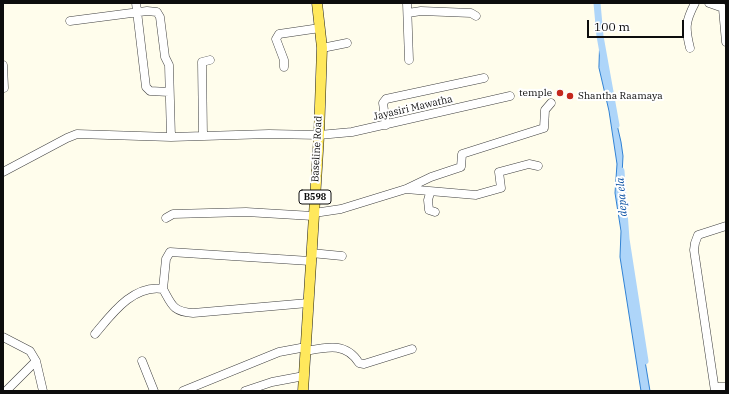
<!DOCTYPE html>
<html>
<head>
<meta charset="utf-8">
<style>
	body { margin:0 }
	#map { position:relative; width:729px; height:394px; overflow:hidden; background:#fffdec; font-family:"IBM Plex Serif",serif }
	canvas { display:block }
	.frame { position:absolute; inset:0; border:4px solid #0d0d0d; pointer-events:none }
	.scale { position:absolute; left:587px; top:20px; width:97px; height:18px; box-sizing:border-box; border:2px solid #0d0d0d; border-top:0; padding-left:5px; font-size:12px; line-height:14px; white-space:nowrap; color:#0d0d0d; -webkit-text-stroke:3px #fff; paint-order:stroke }
</style>
</head>
<body>
<div id="map">
<canvas width="729" height="394"></canvas>
<div class="frame"></div>
<div class="scale">100 m</div>
</div>
<script>
const c = document.querySelector('canvas').getContext('2d');
c.lineJoin = 'round';
function fill(path, color) { c.fillStyle = color; c.fill(path, 'evenodd'); }
function trace(path, color, width, dash) { c.strokeStyle = color; c.lineWidth = width; c.lineCap = dash ? 'butt' : 'round'; c.setLineDash(dash || []); c.stroke(path); }
function drawText(font, color, halo, rows, align = 'center') {
  c.font = font + ' "IBM Plex Serif",serif'; c.lineWidth = 4; c.setLineDash([]); c.textBaseline = 'middle'; c.strokeStyle = halo; c.fillStyle = color; for (const [text, x, y, turn = 0] of rows) {
    c.save(); c.translate(x, y); c.rotate((+turn || 0) * Math.PI / 180); c.textAlign = isNaN(turn) ? turn : align; if (halo) c.strokeText(text, 0, 0); c.fillText(text, 0, 0); c.restore();
  }
}
const water = new Path2D(`
	M600 36 604 68 621 142 623 156 621 193 641 337 650 391H641L620 257 621 231 615 193 617 164 609 111 599 68Z`);
fill(water, '#aed5f9');
trace(water, '#3182d4', 1);
trace(new Path2D(`
	M597 3 600 36 616 125
	M621 171 626 239 645 361`), '#aed5f9', 7);
const minor = new Path2D(`
	M136 3 146 87 150 91 169 92
	M407 3 409 60
	M709 3 726 9
	M723 9 726 42
	M408 13 421 11 471 13 476 16
	M70 21 147 11 157 12 160 17 165 57 169 65 171 137
	M322 48 347 43
	M690 48C685 28 685 22 695 3
	M3 65 4 88
	M284 67V60L276 39 279 34 320 28
	M386 125 383 103 386 99 484 78
	M203 136 202 62 210 60
	M3 172 67 138 77 134 171 137 269 134 319 135 352 132 510 96
	M406 189 476 195 501 188 499 172 529 164 538 166
	M430 193 428 200 429 210 435 212
	M314 213 341 209 406 189 431 177 461 167 462 154 544 128 545 110 551 103
	M166 218 173 214 246 212 313 216
	M311 253 342 256
	M163 289 166 259 170 252 310 261
	M95 334C111 315 133 284 163 289 172 305 173 312 193 313L308 303
	M3 337 30 351 36 361 43 391
	M306 351C327 347 346 342 359 363L364 364 412 349
	M142 361 154 391
	M715 387H726
	M6 391 36 361
	M183 391 279 352 306 347
	M245 391 272 382 304 376
	M715 391 694 250 695 243 698 235 726 226`);
const major = new Path2D(`
	M303 391 319 135 322 48 317 3`);
trace(minor, '#404040', 9);
trace(major, '#1e1e1e', 11);
trace(minor, '#fff', 8);
trace(major, '#ffe85c', 10);
for (const [x, y, r, color] of [
	[560,93,4,"#c4271d"],
	[570,96,4,"#c4271d"]
]) { const dot = new Path2D(); dot.arc(x, y, r, 0, 2 * Math.PI); c.fillStyle = color; c.fill(dot); trace(dot, '#fff', 1.5); }
for (const [x, y, w] of [
	[315,197,32]
]) { const box = new Path2D(); box.roundRect(x - w / 2, y - 7, w, 14, 3); c.fillStyle = '#fff'; c.fill(box); trace(box, '#0d0d0d', 1); }
drawText('bold 9px', '#0d0d0d', null, [
	["B598",315,197]
]);
drawText('10px', '#0d0d0d', '#fff', [
	["temple",552,93],
	["Shantha Raamaya",578,96,"left"]
], 'right');
drawText('10px', '#0d0d0d', '#fff', [
	["Jayasiri Mawatha",413,108,-13],
	["Baseline Road",317,149,-87]
]);
drawText('italic 11px', '#0f54a5', '#fff', [
	["depa ela",622,197,-95]
]);
</script>
</body>
</html>
